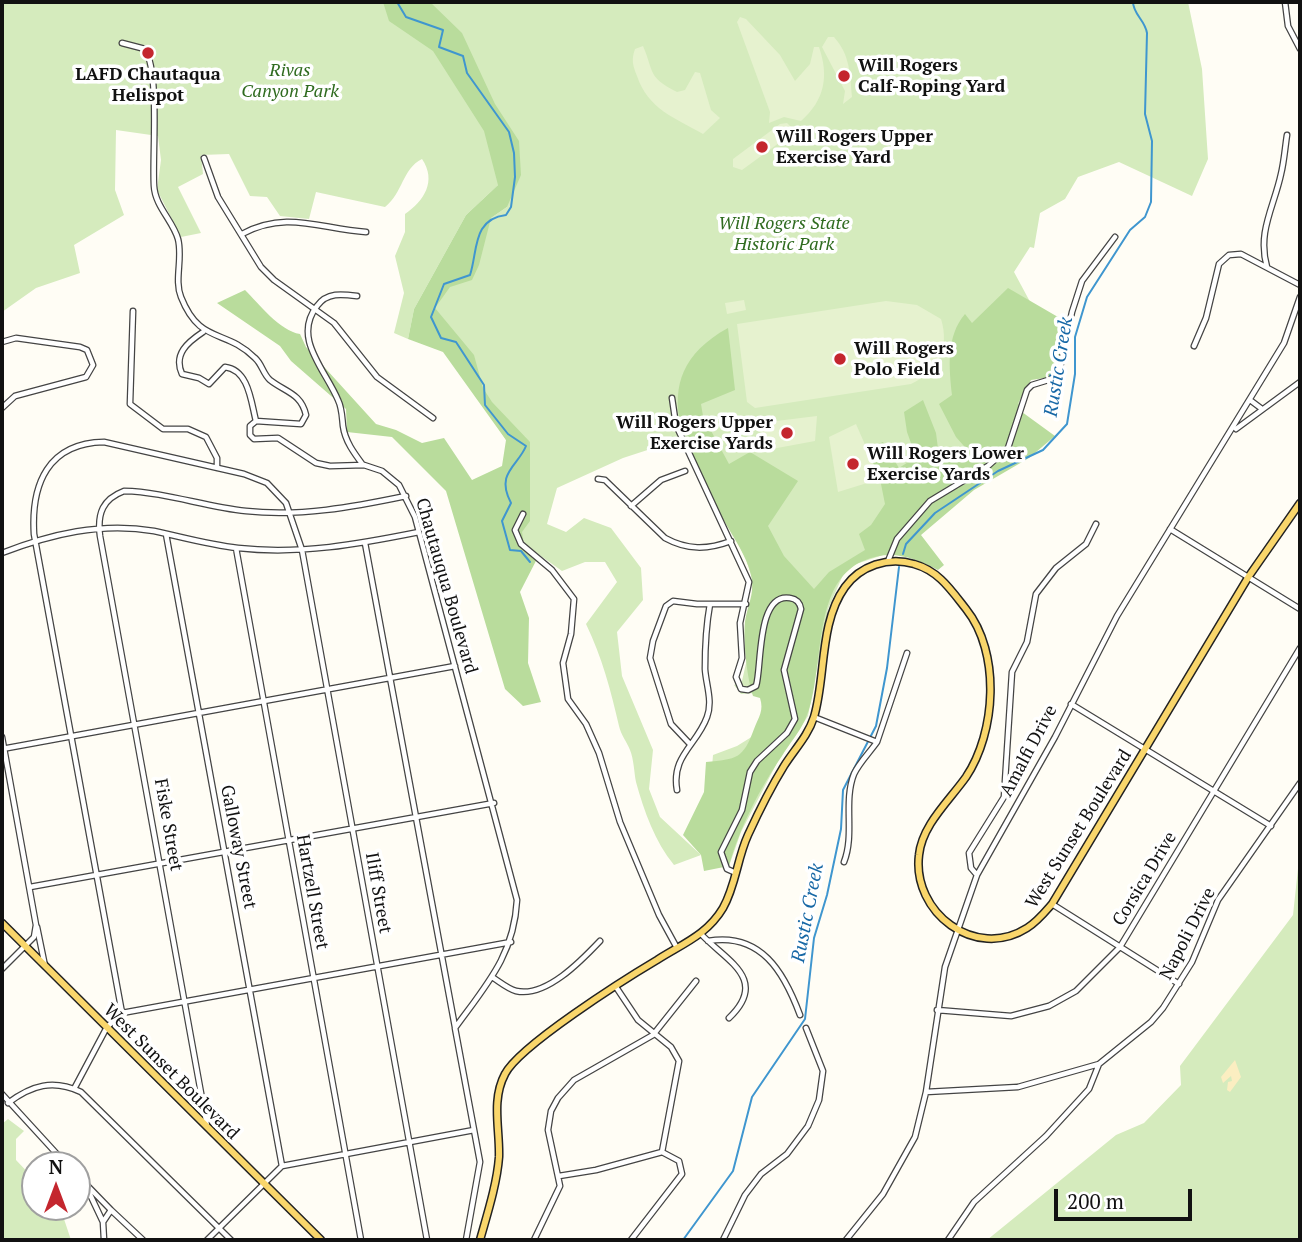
<!DOCTYPE html>
<html>
<head>
<meta charset="utf-8">
<style>
	body { margin:0 }
	#map { position:relative; width:1302px; height:1242px; overflow:hidden; background:#fffdf5; font-family:"PT Serif",serif }
	canvas { display:block }
	.frame { position:absolute; inset:0; border:4px solid #111; pointer-events:none }
	.north { position:absolute; left:21px; top:1151px; width:70px; height:70px; box-sizing:border-box; background:#fff; border:2px solid #a0a0a0; border-radius:50%; rotate:0deg; font-size:19px; font-weight:700; line-height:28px; text-align:center; color:#111 }
	.north::after { content:''; display:block; margin:auto; width:24px; height:32px; background:#c4262e; clip-path:polygon(50% 0,100% 100%,50% 72%,0 100%) }
	.scale { position:absolute; left:1054px; top:1189px; width:138px; height:32px; box-sizing:border-box; border:4px solid #111; border-top:0; padding-left:9px; font-size:21px; line-height:24px; white-space:nowrap; color:#111; -webkit-text-stroke:5px #fff; paint-order:stroke }
</style>
</head>
<body>
<div id="map">
<canvas width="1302" height="1242"></canvas>
<div class="frame"></div>
<div class="north">N</div>
<div class="scale">200 m</div>
</div>
<script>
const c = document.querySelector('canvas').getContext('2d');
c.lineJoin = 'round';
function fill(path, color) { c.fillStyle = color; c.fill(path, 'evenodd'); }
function trace(path, color, width, dash) { c.strokeStyle = color; c.lineWidth = width; c.lineCap = dash ? 'butt' : 'round'; c.setLineDash(dash || []); c.stroke(path); }
function drawText(font, color, halo, rows, align = 'center') {
  c.font = font + ' "PT Serif",serif'; c.lineWidth = 7; c.setLineDash([]); c.textBaseline = 'middle'; c.strokeStyle = halo; c.fillStyle = color; for (const [text, x, y, turn = 0] of rows) {
    c.save(); c.translate(x, y); c.rotate((+turn || 0) * Math.PI / 180); c.textAlign = isNaN(turn) ? turn : align; if (halo) c.strokeText(text, 0, 0); c.fillText(text, 0, 0); c.restore();
  }
}
fill(new Path2D(`
	M2 2H1188L1202 69 1208 159 1192 196 1119 162 1078 177 1065 199 1040 213 1034 248 1030 247 1014 272 1035 311 1033 374 1022 393 1013 424 886 554 856 564 843 575 828 609 808 716 778 761 741 832 729 866 726 864 722 868 728 874 719 864 710 792 713 755 737 746 782 718 756 693 741 694 734 685 742 681 747 659 745 624 752 595V578L746 559 691 455 681 442 675 441 623 458 557 488 547 524 566 532 584 518 611 528 641 568 643 600 617 632 622 676 653 750 649 789 660 817 701 855 674 865C655 842 644 811 636 782 634 772 634 760 630 750 627 742 621 735 619 726 611 691 602 657 586 624L617 582 605 562H585L562 571 524 544 507 466 506 440 480 400 433 307 488 227 491 218 507 207 498 185 466 215 414 309 408 339 394 333 404 293 395 256 405 232V214C424 201 437 181 422 159 402 169 403 193 385 207L316 192 309 219 280 216 267 197 250 196 229 154 201 155 203 174 178 187 201 233 181 237 157 190 161 160 158 136 116 130 115 190 124 215 74 245 80 273 36 288 2 312Z
	M1300 850V1240H987L1116 1135 1144 1123 1181 1085 1180 1066 1293 915Z
	M8 1119 24 1131 16 1139V1160L35 1180V1207H60L71 1240H2V1124Z`), '#d5ebbd');
fill(new Path2D(`
	M383 2H430L462 33 495 104 519 141 521 175 507 207 491 218 479 265 472 280 450 287 435 308 474 355 483 388 492 402 530 442V521L522 532 524 544 539 555 520 592 529 618 528 663 541 702 523 706 505 689 446 491 392 437 347 432 346 409 291 361 280 346 217 303 245 290C259 304 280 331 300 334L306 347 376 424 396 430 422 443 444 438 472 480 502 466 506 440 443 352 408 339 414 309 466 215 498 185 484 131 433 51 389 21Z
	M1008 288 1070 324C1065 336 1056 370 1052 377L1031 380 1018 403 1022 412 1055 436 1029 458 974 490 921 535 944 565 938 570C912 557 891 549 863 561 809 584 826 676 805 720 799 733 789 744 782 756 760 788 739 829 729 866L704 871 701 855 683 835 704 792 706 762C737 759 743 759 754 729 759 716 764 711 760 698L753 696C747 677 743 642 745 622 747 607 754 595 752 580 749 562 739 546 730 531 693 462 635 379 728 328L735 390 701 404 703 416 729 464 750 452 798 481 768 526 784 556 814 589 829 572 865 550 859 534 871 525 885 504 880 479 867 449 883 442 899 468 916 457 907 432 904 412 923 400 936 433 940 464 971 454 956 437 939 404 952 395C949 368 946 336 965 314L972 323Z`), '#b9dc9c');
fill(new Path2D(`
	M1235 1060 1241 1077 1230 1092 1227 1090 1228 1082 1232 1081 1231 1076 1223 1083 1221 1077Z`), '#fbeec1');
fill(new Path2D(`
	M740 17 746 19 780 55 795 81 810 64 814 47H819C829 76 825 100 801 121L784 117 769 123 770 112 737 22Z
	M828 37H834C850 55 850 73 852 97L843 104 845 91 822 47Z
	M643 46C654 71 647 77 677 92L685 90 695 72 700 73 711 110 720 118 703 134C675 118 648 109 637 76 633 66 631 60 635 49Z
	M787 123 791 127 790 135 742 170 733 167V159L780 124Z
	M744 300 746 310 727 314 725 303Z
	M886 301 917 305 941 319C950 348 938 371 911 384L755 408 747 402 737 324Z
	M817 416 815 441 761 451 760 423Z
	M856 424 880 479 838 492 829 437Z`), '#e6f2cf');
trace(new Path2D(`
	M397 2 406 17 443 30 439 47 463 56 467 73 509 132 514 153 515 177 511 207 506 215C472 219 478 251 470 275L444 284 431 317 441 338 456 342 484 385 485 405 508 434 526 446C518 466 495 473 511 503L502 521 510 550 521 551 530 562
	M903 554 906 544 935 513 998 471 1043 450 1067 424 1075 374V337L1087 297 1130 230 1145 217 1151 202 1152 141 1145 114 1147 33C1145 20 1133 14 1133 2
	M683 1240 733 1171 752 1097 805 1019 814 938 827 895 841 829 843 790 876 726 887 668 899 567`), '#3f96cf', 2);
const minor = new Path2D(`
	M1285 2 1288 26 1300 49
	M122 43 145 49C160 74 152 155 154 186 155 206 173 221 178 239 183 258 174 280 181 297 200 345 225 328 255 358 262 364 263 374 270 380 285 392 301 393 306 415L301 424 256 421 250 426V435L254 439 278 438 316 463 330 466 364 465 382 471 399 485 415 517 517 900C514 955 487 984 455 1028L480 1162 466 1240
	M204 158 218 197 261 267 274 280 334 323 377 377 433 418
	M242 234C287 210 320 229 366 232
	M1267 267C1257 232 1274 207 1281 174 1284 162 1285 148 1287 135
	M357 296C342 294 327 292 317 306 292 338 325 369 338 400 342 408 342 417 343 426 345 441 354 453 363 465
	M133 311 130 404 163 429H188L206 437 217 458V468
	M203 332C188 342 173 354 182 374L199 378 209 384 225 367C249 370 251 402 256 421
	M2 342 16 338 80 347 87 350 93 365 86 377 15 396 2 408
	M1194 346 1206 318 1219 264 1229 255 1241 254 1300 285
	M672 398 676 425 749 582 740 623 742 658 736 677 741 689 748 690 756 686C762 669 756 592 790 598 797 599 800 603 801 609L784 670 795 719 787 733 757 761 750 772 742 810 721 852 727 869 736 873
	M1250 400 1262 409
	M1236 429 1300 382
	M598 479 605 480 665 538C687 550 707 550 731 541
	M631 506 661 480 685 471
	M523 514 515 530 521 544 552 570 574 599 571 634 563 663 568 699 586 724 599 753 620 822 659 915 677 948
	M1170 529 1300 609
	M166 534 282 1166
	M365 543 455 1027
	M236 548 361 1240
	M2 553C51 534 101 522 154 531 182 537 210 545 238 548 300 555 359 544 419 532
	M888 561 897 539 930 501 988 466 1008 448 1027 390 1032 385 1058 377 1072 312 1082 281 1115 237
	M1071 704 1271 826
	M814 717 877 742 907 653
	M2 737 36 925 34 937 2 969
	M689 743 671 724 650 658 653 641 666 606 673 601 697 604H746
	M2 749 455 666
	M677 790C671 756 697 745 707 717 713 701 706 685 705 669 705 647 706 626 710 604
	M844 862C855 834 843 802 854 774 859 763 870 752 877 742
	M977 875 971 868 969 853 1004 797 1012 672 1027 642 1036 594 1056 568 1086 544 1096 524
	M30 887 494 803
	M1052 904 1179 984
	M37 927 45 966
	M701 934C725 960 770 979 729 1018
	M708 941C761 932 784 972 800 1015
	M492 977C500 982 508 989 516 991 546 998 582 960 600 941
	M616 987 638 1020 671 1047 679 1061 662 1152 679 1161 682 1174 631 1240
	M937 1010 1011 1016 1049 1006 1076 991 1120 947 1300 648
	M122 1013 34 534C31 484 48 443 104 442L244 474 267 483 286 503 302 550 427 1240
	M74 1089 107 1027 122 1013 511 942
	M926 1092 1018 1087 1099 1064
	M2 1094 67 1165
	M8 1103C32 1085 53 1079 81 1092L231 1240
	M207 1126 100 536C97 513 103 499 124 491 166 492 205 507 246 511 300 517 353 507 406 496
	M77 1175 111 1210 103 1222 104 1240
	M559 1176 596 1170 662 1152
	M86 1186 103 1222
	M111 1210 143 1240
	M207 1240 282 1166 474 1130
	M534 1240 560 1186 548 1130 551 1111 558 1098 574 1080 653 1035 696 981
	M723 1240 745 1195 761 1174 787 1154 808 1126 819 1100 823 1071 806 1028
	M846 1240 883 1194 915 1137 926 1092 945 967 977 875 1055 737 1117 616 1284 343 1300 297
	M948 1240 974 1202 1046 1136 1089 1089 1099 1064 1151 1022 1163 1008 1192 962 1218 900 1300 783`);
const major = new Path2D(`
	M2 923 321 1240
	M480 1240C487 1215 497 1184 499 1157 500 1130 491 1100 505 1074 519 1046 625 979 657 960 682 944 707 935 723 908 736 885 737 859 748 835 759 811 771 787 784 766 794 750 808 736 814 717 826 677 819 623 845 587 860 566 888 556 914 564 939 571 951 590 966 609 1001 653 996 732 966 777 949 801 922 825 919 855 912 912 975 961 1027 928 1037 922 1045 912 1052 904L1249 576 1300 503`);
trace(minor, '#444', 7);
trace(major, '#222', 9);
trace(minor, '#fff', 4.5);
trace(major, '#f9d66b', 6);
for (const [x, y, r, color] of [
	[148,53,7,"#c4262e"],
	[844,76,7,"#c4262e"],
	[762,147,7,"#c4262e"],
	[840,359,7,"#c4262e"],
	[787,433,7,"#c4262e"],
	[853,464,7,"#c4262e"]
]) { const dot = new Path2D(); dot.arc(x, y, r, 0, 2 * Math.PI); c.fillStyle = color; c.fill(dot); trace(dot, '#fff', 2.5); }
drawText('bold 18px', '#111', '#fff', [
	["Will Rogers",858,66],
	["Calf-Roping Yard",858,87],
	["LAFD Chautaqua",148,75,"center"],
	["Helispot",148,96,"center"],
	["Will Rogers Upper",776,137],
	["Exercise Yard",776,158],
	["Will Rogers",854,349],
	["Polo Field",854,370],
	["Will Rogers Upper",773,423,"right"],
	["Exercise Yards",773,444,"right"],
	["Will Rogers Lower",867,454],
	["Exercise Yards",867,475]
], 'left');
drawText('italic 18px', '#2f6b1f', '#fff', [
	["Rivas",290,71],
	["Canyon Park",290,92],
	["Will Rogers State",784,224],
	["Historic Park",784,245]
]);
drawText('18px', '#111', '#fff', [
	["Chautauqua Boulevard",446,586,74],
	["Amalfi Drive",1029,751,-62],
	["Fiske Street",168,825,80],
	["West Sunset Boulevard",1079,829,-58],
	["Galloway Street",238,847,79],
	["Corsica Drive",1145,879,-59],
	["Hartzell Street",312,892,80],
	["Iliff Street",378,893,80],
	["Napoli Drive",1188,934,-63],
	["West Sunset Boulevard",171,1072,45]
]);
drawText('italic 19px', '#1768a6', '#fff', [
	["Rustic Creek",1059,367,-81],
	["Rustic Creek",808,913,-79]
]);
</script>
</body>
</html>
